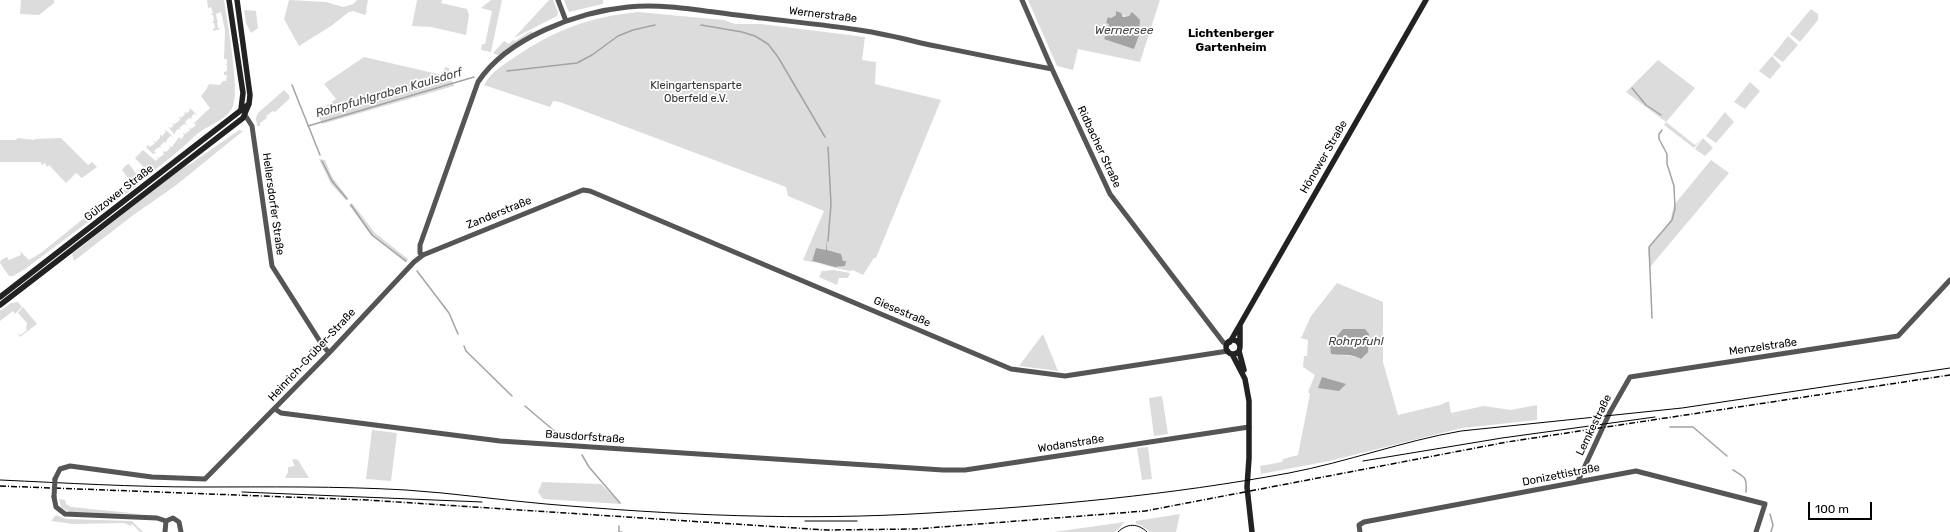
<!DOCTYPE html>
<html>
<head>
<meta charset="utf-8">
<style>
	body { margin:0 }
	#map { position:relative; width:1950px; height:532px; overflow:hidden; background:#fff; font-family:Rubik,sans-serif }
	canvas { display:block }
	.scale { position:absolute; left:1808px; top:502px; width:64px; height:18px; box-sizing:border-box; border:2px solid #000; border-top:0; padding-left:5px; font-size:12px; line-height:14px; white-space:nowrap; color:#000; -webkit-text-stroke:3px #fff; paint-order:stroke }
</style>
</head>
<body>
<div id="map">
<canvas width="1950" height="532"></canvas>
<div class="scale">100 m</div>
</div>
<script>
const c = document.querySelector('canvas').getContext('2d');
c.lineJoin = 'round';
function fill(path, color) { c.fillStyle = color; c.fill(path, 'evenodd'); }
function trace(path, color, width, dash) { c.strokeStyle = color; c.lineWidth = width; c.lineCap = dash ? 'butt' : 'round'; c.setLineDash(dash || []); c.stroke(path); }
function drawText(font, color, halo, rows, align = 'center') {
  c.font = font + ' Rubik,sans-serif'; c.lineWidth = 3.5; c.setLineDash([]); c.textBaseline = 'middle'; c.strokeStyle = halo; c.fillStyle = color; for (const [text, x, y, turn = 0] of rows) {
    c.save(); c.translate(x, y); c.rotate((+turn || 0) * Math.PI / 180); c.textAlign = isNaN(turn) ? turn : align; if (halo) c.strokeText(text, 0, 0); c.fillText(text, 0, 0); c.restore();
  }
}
fill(new Path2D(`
	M21 0H54V3L39 15 20 14Z
	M207 0H224C227 20 240 91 233 106 227 121 206 125 195 136 181 149 166 162 150 173L148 172 135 158 143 150 156 161 158 159 156 157 159 158 164 154 163 152 164 151 166 152 170 148 169 146 172 147 179 137 181 139 184 136 183 133 185 134 190 130 189 127 191 129 196 125 194 123 210 108 201 96 206 90 209 84 220 85 223 81H226L227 75H224V72L227 71V65L225 64H227V59H224L225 30 221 12 216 14 217 20 219 21 217 22 218 28 221 29 213 31V29L215 28 214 23H212L214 20 213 15 210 14 213 13 211 7 208 8Z
	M289 0 326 2 343 7 353 4 357 0H368L366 10 367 11 365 15 353 11 349 12 331 26 299 46 284 19Z
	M417 0H442L441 3 467 9 469 15 466 35 431 27 412 26Z
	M491 0H502L491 52 481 50 482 44H485L492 11 481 8Z
	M549 0H553L558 12 557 16 514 38Z
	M564 0H603V4L569 12Z
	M1028 0H1160L1140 62 1078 49 1073 70 1057 66ZM1132 13 1140 21 1139 35 1104 39 1109 24 1108 17 1111 18 1116 15 1129 16Z
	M1811 9 1818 14V20L1800 42 1790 34Z
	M244 10 256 11 258 28 251 33 246 23Z
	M638 12 724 20 735 24H761L865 37 862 60 876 62 875 84 941 100 876 258H874L863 275 853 270 849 271 803 260 824 211 788 196 786 187 560 102 553 101 550 107 484 85C491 72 503 65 515 57 556 29 590 17 638 12ZM816 248 828 251 843 261 840 267 814 263 812 260Z
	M531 31 533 33 500 56 493 53 504 41 509 44 513 40 515 41Z
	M1788 36 1798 45 1783 62 1773 55Z
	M1772 56 1781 66 1770 79 1759 71Z
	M364 57 442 75 445 67 449 68V72L454 86 322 124 317 112 336 99 324 84Z
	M1658 60 1695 88 1666 122 1695 145 1702 138 1694 148 1664 125 1666 122 1626 92Z
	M1750 82 1760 91 1745 109 1734 102Z
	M284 90 289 95 290 100 289 99 275 112 273 111 266 116 267 118 260 123V126H257L256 118 258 113Z
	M189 107 197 115 194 114 191 117 193 119 189 118 185 122 187 125 184 124 179 128 181 130 178 129 175 132V135L168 127 171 128 174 125 172 123 175 124 180 120 179 116 181 118 185 114 184 112 187 113 190 110Z
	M1725 112 1734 122 1716 143 1706 136Z
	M165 129 173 137 170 136 166 141 167 143 164 142 160 146 162 148 159 147 154 151 156 153 153 154 146 147 148 145 150 147 155 143 153 141 156 142 160 138V135L162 136 166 132Z
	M239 130 243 131 175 186 132 216 74 261 72 254 182 168 192 163Z
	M17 138 35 140V139L61 138 88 165 92 162 97 167 82 178 76 173 66 183 49 165 47 167 45 163 41 165V162H0V140H16Z
	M1703 138 1713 148 1705 156 1695 149Z
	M319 159 325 160 332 177 348 198 346 200 331 184Z
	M1711 160 1729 173 1650 267 1648 249 1670 222 1674 205Z
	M129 164 140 179 135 187 25 269 13 276H9L0 263 1 260 7 257 9 260 21 255 20 251 29 260 41 253 84 218 86 220 132 183 122 170 126 165Z
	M352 203 375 233 408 259 406 263 371 235 349 205Z
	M834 270 850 273 848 278H839L837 285 819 277 822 271Z
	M1337 283 1383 302V362L1398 415 1440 405 1449 401 1451 413 1484 406 1511 410 1537 405V420L1462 428 1329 461 1261 474 1260 466 1282 462 1283 459 1298 455 1310 394 1308 392 1315 375 1303 367 1304 356H1307L1308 340 1301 338 1311 316ZM1343 329H1365L1361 359C1351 354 1342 356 1332 354Z
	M18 302 22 307 15 314 13 311 0 321V311L11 303Z
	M23 307 37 324 20 337 18 333 21 335 27 330 26 328 27 323 18 313Z
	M1043 334 1058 371 1019 366Z
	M1162 396 1168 434 1154 436 1149 398Z
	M372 430 397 433 391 481 366 479Z
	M1148 447 1152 479 1142 480 1137 448Z
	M294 459 298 460 309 478H285L288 472V467L295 466 292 460Z
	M542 482 601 484 621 504 543 499 538 492Z
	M59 499 65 500 66 504 71 507 141 514 69 512 61 507Z
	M1180 514 1176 532H1150L1141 525 1136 524V521Z
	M56 515 66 519 132 521 143 532H140L132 524 131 526 124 523 74 524 51 521Z
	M1125 522 1115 532H1054Z`), '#dcdcdc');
fill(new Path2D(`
	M1116 11 1121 13 1123 17 1129 16 1132 12 1140 20 1139 35 1134 49 1104 39 1109 24 1106 23 1108 17 1111 18 1116 15Z
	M827 239V250L841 254 843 261H846L845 266 835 267 812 261 816 248 826 250Z
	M1343 329H1365L1369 334 1368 352 1361 359C1351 353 1342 356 1331 354L1330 345Z
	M1322 377 1346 384 1339 391 1318 388Z`), '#a3a3a3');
trace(new Path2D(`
	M701 25 742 32 755 36 768 44 778 57 825 137
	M507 71 577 63 592 55 618 36 633 30 655 25
	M292 85 320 155
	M1632 88 1646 105 1661 115
	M308 126 474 77
	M322 161 332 181 347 199
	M351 205 372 235 406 261
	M828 241 831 204 828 147
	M417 271 449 313 458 334
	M1652 318 1649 247 1672 220 1675 209 1674 186 1667 164V154L1659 139V134L1662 130
	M464 346 466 351 512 396
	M525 406 565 440
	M1670 427H1693L1727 456
	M582 455 589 467 620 503
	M1733 470C1745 477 1747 477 1746 492
	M1770 514 1773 525 1771 532
	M619 526V532H622`), '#a3a3a3', 1.5);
trace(new Path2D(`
	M558 0 566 21
	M1022 0 1052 69 1110 194 1223 342 1227 345
	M245 115 252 126 272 266 321 343 329 353
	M423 255 420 253V245L478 82C507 38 577 12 628 7 666 3 707 12 745 16 783 21 821 24 859 30 880 33 901 38 921 43 965 52 1008 61 1052 69
	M275 409 281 413 500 441 943 470H965L1249 427
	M55 479 60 469 70 466 152 477 205 479 329 353 414 262 423 255 583 190 590 191 1011 369 1065 376 1228 351
	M1578 481 1610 412 1630 377 1898 336 1950 280
	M54 497 56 507 65 514 157 518 166 521
	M165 532 166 521 173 518 179 522 181 532
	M1360 532 1359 525 1364 522 1636 471 1765 504 1756 532`), '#555', 5);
trace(new Path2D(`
	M229 0 243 93 241 109
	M0 297 249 104
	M0 305 243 118 249 104 250 95 237 0
	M1226 347a7 7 0 1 1 14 0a7 7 0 1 1-14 0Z
	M1230 342 1426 0
	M1240 345V325
	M1239 351 1244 370
	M1232 354 1245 379 1249 401V458L1247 487 1252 532`), '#222', 5.5);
trace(new Path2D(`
	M1363 461 1502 438 1655 417
	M0 480C66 483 133 487 199 487 268 487 337 486 406 490 453 493 499 500 546 504 673 515 802 521 930 513 1050 506 1170 495 1289 473 1347 462 1403 441 1461 431L1682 408 1950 368
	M242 492 482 502
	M805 521H857
	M1118 532C1127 523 1138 523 1147 532`), '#000', 1);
trace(new Path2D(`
	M0 486 367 500 826 530 915 529 1145 511 1507 442 1950 375`), '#000', 1.5, [6, 2, 1, 2]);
trace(new Path2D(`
	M54 497 55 479`), '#555', 5);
drawText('11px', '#000', '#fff', [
	["Wernerstraße",823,15,7],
	["Ridbacher Straße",1099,147,65],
	["Hönower Straße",1324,157,-60],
	["Gülzower Straße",119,193,-38],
	["Hellersdorfer Straße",273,204,82],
	["Zanderstraße",499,213,-22],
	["Giesestraße",902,312,23],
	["Menzelstraße",1763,347,-8],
	["Heinrich-Grüber-Straße",312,355,-47],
	["Lemkestraße",1594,425,-64],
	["Bausdorfstraße",585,437,4],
	["Wodanstraße",1071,444,-9],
	["Donizettistraße",1561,475,-11]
]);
drawText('11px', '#333', '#fff', [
	["Kleingartensparte",696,86],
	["Oberfeld e.V.",696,99]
]);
drawText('italic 12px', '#444', '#fff', [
	["Wernersee",1124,31],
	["Rohrpfuhlgraben Kaulsdorf",389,93,-16],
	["Rohrpfuhl",1356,342]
]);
drawText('bold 12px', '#000', '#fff', [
	["Lichtenberger",1231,34],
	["Gartenheim",1231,48]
]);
</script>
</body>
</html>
